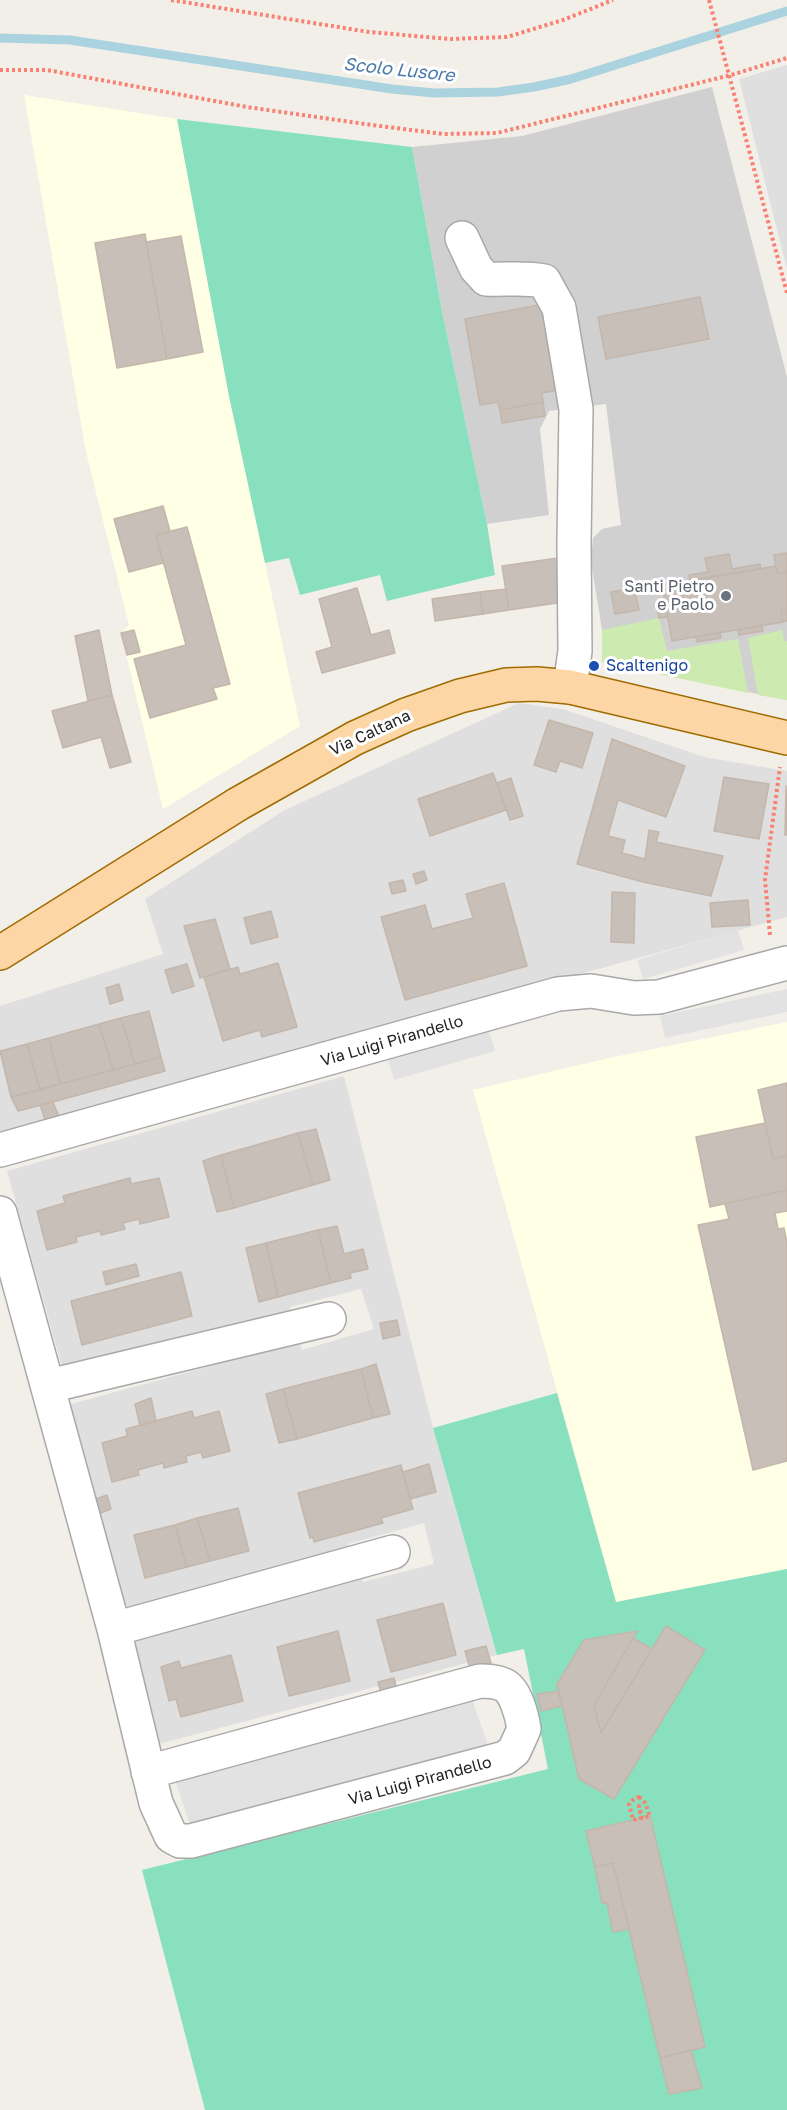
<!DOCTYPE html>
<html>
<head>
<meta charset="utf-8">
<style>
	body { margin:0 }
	canvas { display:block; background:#f2efe9 }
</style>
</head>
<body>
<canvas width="787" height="2110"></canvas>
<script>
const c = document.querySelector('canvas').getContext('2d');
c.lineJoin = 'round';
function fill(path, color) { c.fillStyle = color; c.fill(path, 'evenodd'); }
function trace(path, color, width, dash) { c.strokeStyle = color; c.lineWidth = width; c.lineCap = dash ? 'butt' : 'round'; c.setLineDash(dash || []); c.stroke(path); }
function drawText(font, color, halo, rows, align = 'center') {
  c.font = font + ' "Golos Text",sans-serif'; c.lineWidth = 6; c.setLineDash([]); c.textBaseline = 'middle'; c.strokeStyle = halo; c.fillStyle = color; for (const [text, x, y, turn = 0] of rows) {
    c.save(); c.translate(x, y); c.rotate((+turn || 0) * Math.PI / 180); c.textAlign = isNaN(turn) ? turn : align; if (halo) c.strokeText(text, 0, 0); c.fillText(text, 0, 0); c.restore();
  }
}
fill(new Path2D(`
	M787 65V269L739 79Z
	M519 703 563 709 704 757 787 771V917L196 1080 0 1131V1006L163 954 145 899 285 810Z
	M344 1076 433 1428 497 1655 159 1744 132 1641 136 1635 361 1575 363 1582 434 1564 424 1523 348 1544 350 1551 129 1607 121 1601 71 1404 299 1342 302 1350 374 1329 361 1289 290 1307 292 1316 70 1373 61 1363 7 1171Z`), '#e0dfdf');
fill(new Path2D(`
	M24 95 177 119 229 396 300 726 163 809 121 633 129 625 86 452Z
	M787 1022V1569L616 1602 473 1090 609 1058Z`), '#ffffe5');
fill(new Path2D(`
	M712 87 787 377V700L602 662V630L591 561 593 538 602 529 621 525 606 404 549 411 540 429 549 515 487 524 442 311 412 147 522 136Z`), '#d0d0d0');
fill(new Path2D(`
	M659 618 667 651 738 639 748 693 602 662V630Z
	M782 630 784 641H787V700L758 695 748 638Z`), '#cdebb0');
fill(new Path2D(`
	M177 119 412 147 442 311 487 524 495 575 387 601 380 575 300 595 289 558 265 563 229 396Z
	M557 1393 616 1602 787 1569V2110H205L142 1870 548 1769 524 1649 497 1655 433 1428Z`), '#88e0be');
fill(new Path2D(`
	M738 930 744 950 643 979 637 960Z
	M787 989V1012L665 1038 660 1016Z
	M489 1031 495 1051 394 1080 388 1060Z
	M472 1699 490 1751 191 1828 175 1779Z`), '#e2e2e2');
trace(new Path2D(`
	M0 38 70 40 392 89 434 93 498 92 534 87 571 79 787 11`), '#aad3df', 9);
const building = new Path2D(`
	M145 234 167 359 117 368 95 243Z
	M181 236 203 352 167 359 146 242Z
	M700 297 709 339 606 359 598 317Z
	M544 304 559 390 542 393 543 402 500 410 498 402 480 405 465 319Z
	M543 402 545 416 502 423 500 410Z
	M163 506 170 531 156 535 163 563 129 572 114 519Z
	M187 527 230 684 213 688 217 699 150 718 134 659 186 645 156 535Z
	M787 553V572L777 573 774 555Z
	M729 554 732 569 760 564 761 569 690 581 689 575 708 572 705 558Z
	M558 558 564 602 509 610 502 566Z
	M776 566 777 573 787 572V610L781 611 783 622 672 641 662 585Z
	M357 588 371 635 389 630 395 653 322 673 316 652 332 647 319 599Z
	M634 588 639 610 615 614 611 592Z
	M506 589 509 610 483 614 480 592Z
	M480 592 483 614 435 621 432 599Z
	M666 606 667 617 659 618 657 607Z
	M787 610V621L783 622 781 611Z
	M762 626 763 631 739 635 738 630Z
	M99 630 112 695 88 701 75 636Z
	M134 630 140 652 127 655 121 633Z
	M720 633 721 638 697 642 696 637Z
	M112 695 131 762 110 768 101 737 63 748 52 711Z
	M549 720 593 733 582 768 560 761 556 772 534 765Z
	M612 739 685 766 666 817 618 800 608 836 625 840 622 853 645 859 649 830 659 832 656 842 723 856 711 896 643 882 577 864Z
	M493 773 506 810 430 836 418 799Z
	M724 777 769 784 759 839 714 831Z
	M511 778 523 816 510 820 497 783Z
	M786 786 787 835H785Z
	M424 871 427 880 416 884 413 874Z
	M403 880 406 891 392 894 389 883Z
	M504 883 527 966 405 1000 381 917 425 905 432 929 473 918 466 894Z
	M612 892 635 893 634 943 611 942Z
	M748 900 750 925 712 927 710 903Z
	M271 911 278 937 251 944 244 918Z
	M215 919 230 969 200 978 184 926Z
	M278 963 297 1027 262 1037 260 1030 223 1041 204 977 238 967 240 974Z
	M187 964 194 986 172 993 165 970Z
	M119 984 123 1000 110 1004 106 988Z
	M149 1011 161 1057 135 1064 121 1018Z
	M121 1018 135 1064 113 1070 99 1024Z
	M99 1024 113 1070 60 1084 49 1038Z
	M49 1038 60 1084 40 1090 27 1044Z
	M27 1044 40 1090 11 1097 0 1051Z
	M161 1057 165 1071 53 1102 18 1111 11 1097Z
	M787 1083V1156L773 1159 758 1090Z
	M53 1102 60 1119 46 1122 40 1105Z
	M765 1123 773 1159 787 1156V1190L710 1207 696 1137Z
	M316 1129 330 1180 313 1185 298 1133Z
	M298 1133 313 1185 234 1208 221 1155Z
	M221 1155 234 1208 217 1212 203 1161Z
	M130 1178 131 1184 159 1178 169 1217 140 1224 139 1219 123 1223 125 1229 101 1235 100 1231 76 1237 77 1242 47 1250 37 1211 65 1203 63 1196Z
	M787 1190V1211L775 1213 778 1229 784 1228 787 1243V1461L753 1470 698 1225 729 1219 725 1204Z
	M337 1226 344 1254 363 1249 368 1269 350 1273 351 1278 331 1283 318 1230Z
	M318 1230 331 1283 278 1297 266 1243Z
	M266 1243 278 1297 259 1302 246 1248Z
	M136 1264 139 1276 106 1285 103 1272Z
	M181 1272 192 1316 82 1345 71 1301Z
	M397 1320 400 1335 383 1339 380 1323Z
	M376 1364 390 1414 373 1418 361 1369Z
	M361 1369 373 1418 297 1439 283 1389Z
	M283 1389 297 1439 279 1443 266 1394Z
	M151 1398 156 1421 140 1426 135 1404Z
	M192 1411 194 1418 219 1411 230 1451 203 1458 201 1452 186 1456 187 1462 164 1468 163 1463 138 1470 139 1475 112 1482 102 1443 127 1436 126 1429Z
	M429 1464 436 1492 410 1499 403 1472Z
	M401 1465 413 1509 381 1518 383 1523 314 1542 313 1537 310 1538 298 1493Z
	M107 1495 111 1509 98 1514 93 1500Z
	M238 1508 249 1551 210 1561 197 1518Z
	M197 1518 210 1561 187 1567 175 1525Z
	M175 1525 187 1567 145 1578 134 1535Z
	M443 1603 456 1655 391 1672 377 1620Z
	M666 1626 705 1650 614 1799 579 1779 557 1684 584 1640 637 1631 594 1706 601 1733Z
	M338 1631 350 1681 289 1696 277 1647Z
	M633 1638 652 1649 601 1733 594 1706Z
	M486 1646 491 1663 470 1669 465 1651Z
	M231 1655 243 1701 181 1717 176 1699 169 1701 161 1667 179 1661 181 1668Z
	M394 1678 398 1693 382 1697 378 1682Z
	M558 1691 562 1706 541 1711 537 1694Z
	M650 1816 705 2047 660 2058 613 1863 595 1867 586 1831Z
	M613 1863 629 1929 613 1932 607 1903H602L595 1867Z
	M691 2050 702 2088 669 2094 660 2058Z`);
fill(building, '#c7bfb8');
trace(building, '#c4b6ab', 1.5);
const minor = new Path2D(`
	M462 238 476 268 486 279C505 280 525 277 544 281L559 308 576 409 574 543 575 651 570 687
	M0 1150 558 994 591 991 634 998 659 997 787 963
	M0 1213 114 1629 156 1803 171 1836 180 1841H191L505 1758 514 1751 524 1729C522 1716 516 1691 504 1685 496 1681 488 1681 480 1681L148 1772
	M49 1386 329 1319
	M114 1629 393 1552`);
const major = new Path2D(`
	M0 953 238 804 355 738 406 715 460 696 506 685 537 684 570 687 787 738`);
trace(minor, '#a9a9a9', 36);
trace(major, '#a06b00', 36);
trace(new Path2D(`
	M171 0 369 32 450 39 507 37 563 20 613 0
	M709 0 787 293
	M0 70H47L247 107 372 125 443 134 497 133 731 75 787 58
	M770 935 765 880 780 767
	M639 1797 645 1803 650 1816 642 1818 639 1806 641 1818 633 1820 629 1804 635 1798Z`), '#fa8072', 4, [3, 3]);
trace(minor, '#fff', 33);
trace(major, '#fcd6a4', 33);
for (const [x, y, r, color] of [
	[726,596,6,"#6b7280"],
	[594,666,6,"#1a4fb4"]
]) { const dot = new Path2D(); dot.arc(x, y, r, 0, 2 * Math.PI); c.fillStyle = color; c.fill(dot); trace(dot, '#fff', 2); }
drawText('16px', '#5b616d', '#fff', [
	["Santi Pietro",714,587],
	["e Paolo",714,605]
], 'right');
drawText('16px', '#164399', '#fff', [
	["Scaltenigo",606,666]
], 'left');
drawText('16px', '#222', '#fff', [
	["Via Caltana",370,733,-25],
	["Via Luigi Pirandello",392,1041,-16],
	["Via Luigi Pirandello",420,1781,-15]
]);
drawText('italic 18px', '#4a7aab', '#fff', [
	["Scolo Lusore",399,70,6]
]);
</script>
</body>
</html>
